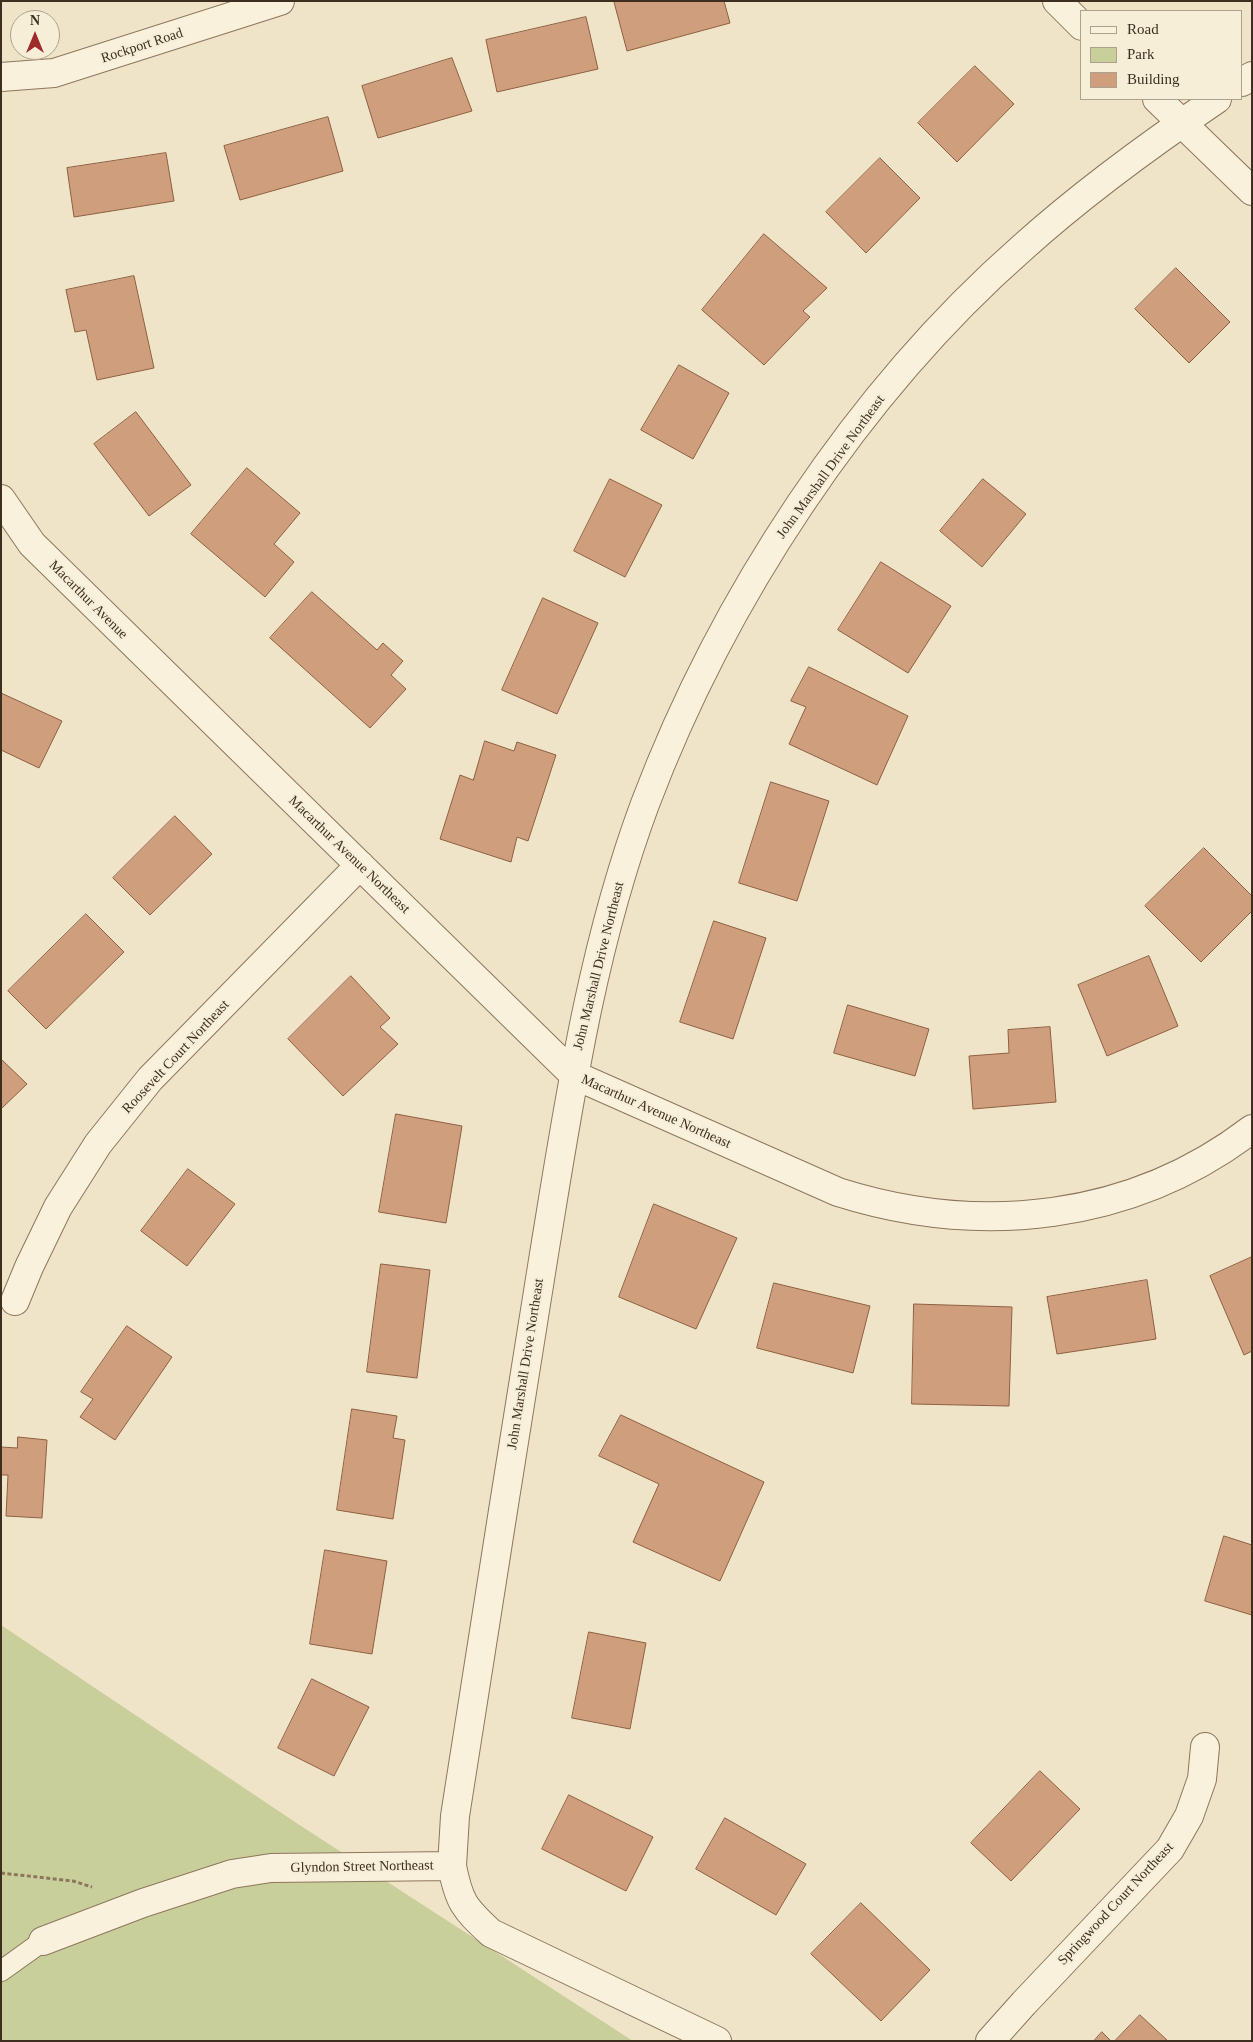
<!DOCTYPE html>
<html>
<head>
<meta charset="utf-8">
<style>
	body { margin:0 }
	#map { position:relative; width:1253px; height:2042px; overflow:hidden; background:#f0e4c8; font-family:Georgia,serif }
	canvas { display:block }
	.frame { position:absolute; inset:0; border:2px solid #3d2e20; pointer-events:none }
	.legend { position:absolute; left:1080px; top:10px; width:162px; height:90px; box-sizing:border-box; background:#f7eed8; border:1px solid #ada18e; margin:0; padding:6px 9px; list-style:none; font-size:15px; color:#3d2e20 }
	.legend li { display:flex; align-items:center; gap:10px; height:25px }
	.legend b { width:25px; border:1px solid #ada18e }
	.north { position:absolute; left:10px; top:10px; width:50px; height:50px; box-sizing:border-box; background:#f7eed8; border:1px solid #ada18e; border-radius:50%; rotate:0deg; font-size:14px; font-weight:700; line-height:20px; text-align:center; color:#3d2e20 }
	.north::after { content:''; display:block; margin:auto; width:18px; height:22px; background:#9e2a2b; clip-path:polygon(50% 0,100% 100%,50% 72%,0 100%) }
</style>
</head>
<body>
<div id="map">
<canvas width="1253" height="2042"></canvas>
<div class="frame"></div>
<ul class="legend">
<li><b style="height:6px;background:#faf1dc"></b>Road</li>
<li><b style="height:14px;background:#c9cf9b"></b>Park</li>
<li><b style="height:14px;background:#cf9f7d"></b>Building</li>
</ul>
<div class="north">N</div>
</div>
<script>
const c = document.querySelector('canvas').getContext('2d');
c.lineJoin = 'round';
function fill(path, color) { c.fillStyle = color; c.fill(path, 'evenodd'); }
function trace(path, color, width, dash) { c.strokeStyle = color; c.lineWidth = width; c.lineCap = dash ? 'butt' : 'round'; c.setLineDash(dash || []); c.stroke(path); }
function drawText(font, color, halo, rows, align = 'center') {
  c.font = font + ' Georgia,serif'; c.lineWidth = 4.5; c.setLineDash([]); c.textBaseline = 'middle'; c.strokeStyle = halo; c.fillStyle = color; for (const [text, x, y, turn = 0] of rows) {
    c.save(); c.translate(x, y); c.rotate((+turn || 0) * Math.PI / 180); c.textAlign = isNaN(turn) ? turn : align; if (halo) c.strokeText(text, 0, 0); c.fillText(text, 0, 0); c.restore();
  }
}
fill(new Path2D(`
	M1 1625 298 1824 633 2041H1Z`), '#c9cf9b');
const building = new Path2D(`
	M618 1H724L730 23 627 51 614 2Z
	M586 17 598 69 497 92 486 40Z
	M452 58 472 111 378 138 362 86Z
	M975 66 1014 104 957 162 918 123Z
	M328 117 343 171 240 200 224 146Z
	M166 153 174 201 74 217 67 168Z
	M880 158 920 198 866 253 826 212Z
	M764 234 827 288 803 311 810 317 764 365 702 310Z
	M1176 268 1230 322 1189 363 1135 309Z
	M134 276 154 368 97 380 86 330 75 332 66 290Z
	M679 365 729 393 693 459 641 430Z
	M136 412 191 485 149 516 94 444Z
	M247 468 300 513 274 544 294 562 265 597 191 534Z
	M610 479 662 505 625 577 574 551Z
	M983 479 1026 514 982 567 940 531Z
	M881 562 951 606 908 673 838 630Z
	M312 592 377 650 383 643 403 661 391 675 406 689 370 728 270 638Z
	M543 598 598 623 557 714 502 690Z
	M809 667 908 716 877 785 789 744 806 707 791 701Z
	M1 693 62 721 39 768 1 750Z
	M485 741 514 751 517 742 556 755 528 841 517 837 511 862 440 839 460 775 473 780Z
	M771 782 829 801 797 901 739 883Z
	M175 816 212 854 150 915 113 878Z
	M1204 848 1252 896V911L1201 962 1145 906Z
	M86 914 124 952 46 1029 8 991Z
	M714 921 766 938 733 1039 680 1022Z
	M1149 956 1178 1026 1107 1056 1078 985Z
	M351 976 390 1018 380 1027 398 1044 343 1096 288 1039Z
	M848 1005 929 1029 915 1076 834 1053Z
	M1050 1027 1056 1102 973 1109 969 1056 1009 1053 1008 1030Z
	M1 1059 27 1084 1 1109Z
	M396 1114 462 1126 446 1223 379 1212Z
	M188 1169 235 1204 187 1266 141 1231Z
	M654 1204 737 1238 696 1329 619 1297Z
	M1252 1257V1351L1244 1355 1210 1276Z
	M381 1264 430 1270 417 1378 367 1372Z
	M1147 1280 1156 1339 1057 1354 1047 1297Z
	M774 1283 870 1306 853 1373 757 1348Z
	M914 1304 1012 1307 1009 1406 912 1404Z
	M127 1326 172 1357 115 1440 80 1417 93 1399 81 1392Z
	M352 1409 397 1416 393 1438 405 1440 393 1519 337 1510Z
	M621 1415 764 1482 720 1581 633 1542 659 1484 599 1456Z
	M18 1437 47 1440 42 1518 6 1516 8 1475H1V1447L17 1448Z
	M1224 1536 1252 1545V1615L1205 1601Z
	M325 1550 387 1561 372 1654 310 1644Z
	M589 1632 646 1643 630 1729 572 1718Z
	M312 1679 369 1707 334 1776 278 1748Z
	M1040 1771 1080 1809 1011 1881 971 1843Z
	M569 1795 653 1837 626 1891 542 1849Z
	M725 1818 806 1864 776 1915 696 1869Z
	M861 1903 930 1970 881 2021 811 1954Z
	M1140 2015 1168 2041H1115Z
	M1102 2032 1111 2041H1094Z`);
fill(building, '#cf9f7d');
trace(building, '#8d5f41', 1);
const lane = new Path2D(`
	M1 1971 43 1941`);
const street = new Path2D(`
	M1057 1 1082 26
	M1 77 54 73 280 1
	M1242 82 1252 76
	M1157 99 1252 191
	M1 499 32 544 574 1075 838 1192C980 1237 1132 1221 1252 1129
	M15 1301 29 1267 58 1207 98 1144 150 1079 360 865
	M452 1866 455 1816C484 1629 514 1441 544 1254 569 1102 591 949 645 804 722 600 857 393 1022 248 1083 193 1149 145 1217 99
	M43 1941 143 1903 232 1874 271 1868 452 1866C459 1902 464 1908 491 1933L717 2041
	M990 2041 1024 2003 1170 1849 1189 1816 1202 1779 1205 1747`);
trace(lane, '#8d765c', 22);
trace(street, '#8d765c', 30);
trace(new Path2D(`
	M1 1873 73 1881 92 1887`), '#8d765c', 3, [4, 2.5]);
trace(lane, '#faf1dc', 20);
trace(street, '#faf1dc', 28);
drawText('14px', '#3d2e20', '#f7eed8', [
	["Rockport Road",142,46,-18],
	["John Marshall Drive Northeast",831,467,-54],
	["Macarthur Avenue",88,600,45],
	["Macarthur Avenue Northeast",349,855,44],
	["John Marshall Drive Northeast",599,966,-76],
	["Roosevelt Court Northeast",176,1057,-47],
	["Macarthur Avenue Northeast",656,1112,24],
	["John Marshall Drive Northeast",526,1364,-81],
	["Glyndon Street Northeast",362,1867,-1],
	["Springwood Court Northeast",1116,1904,-47]
]);
</script>
</body>
</html>
